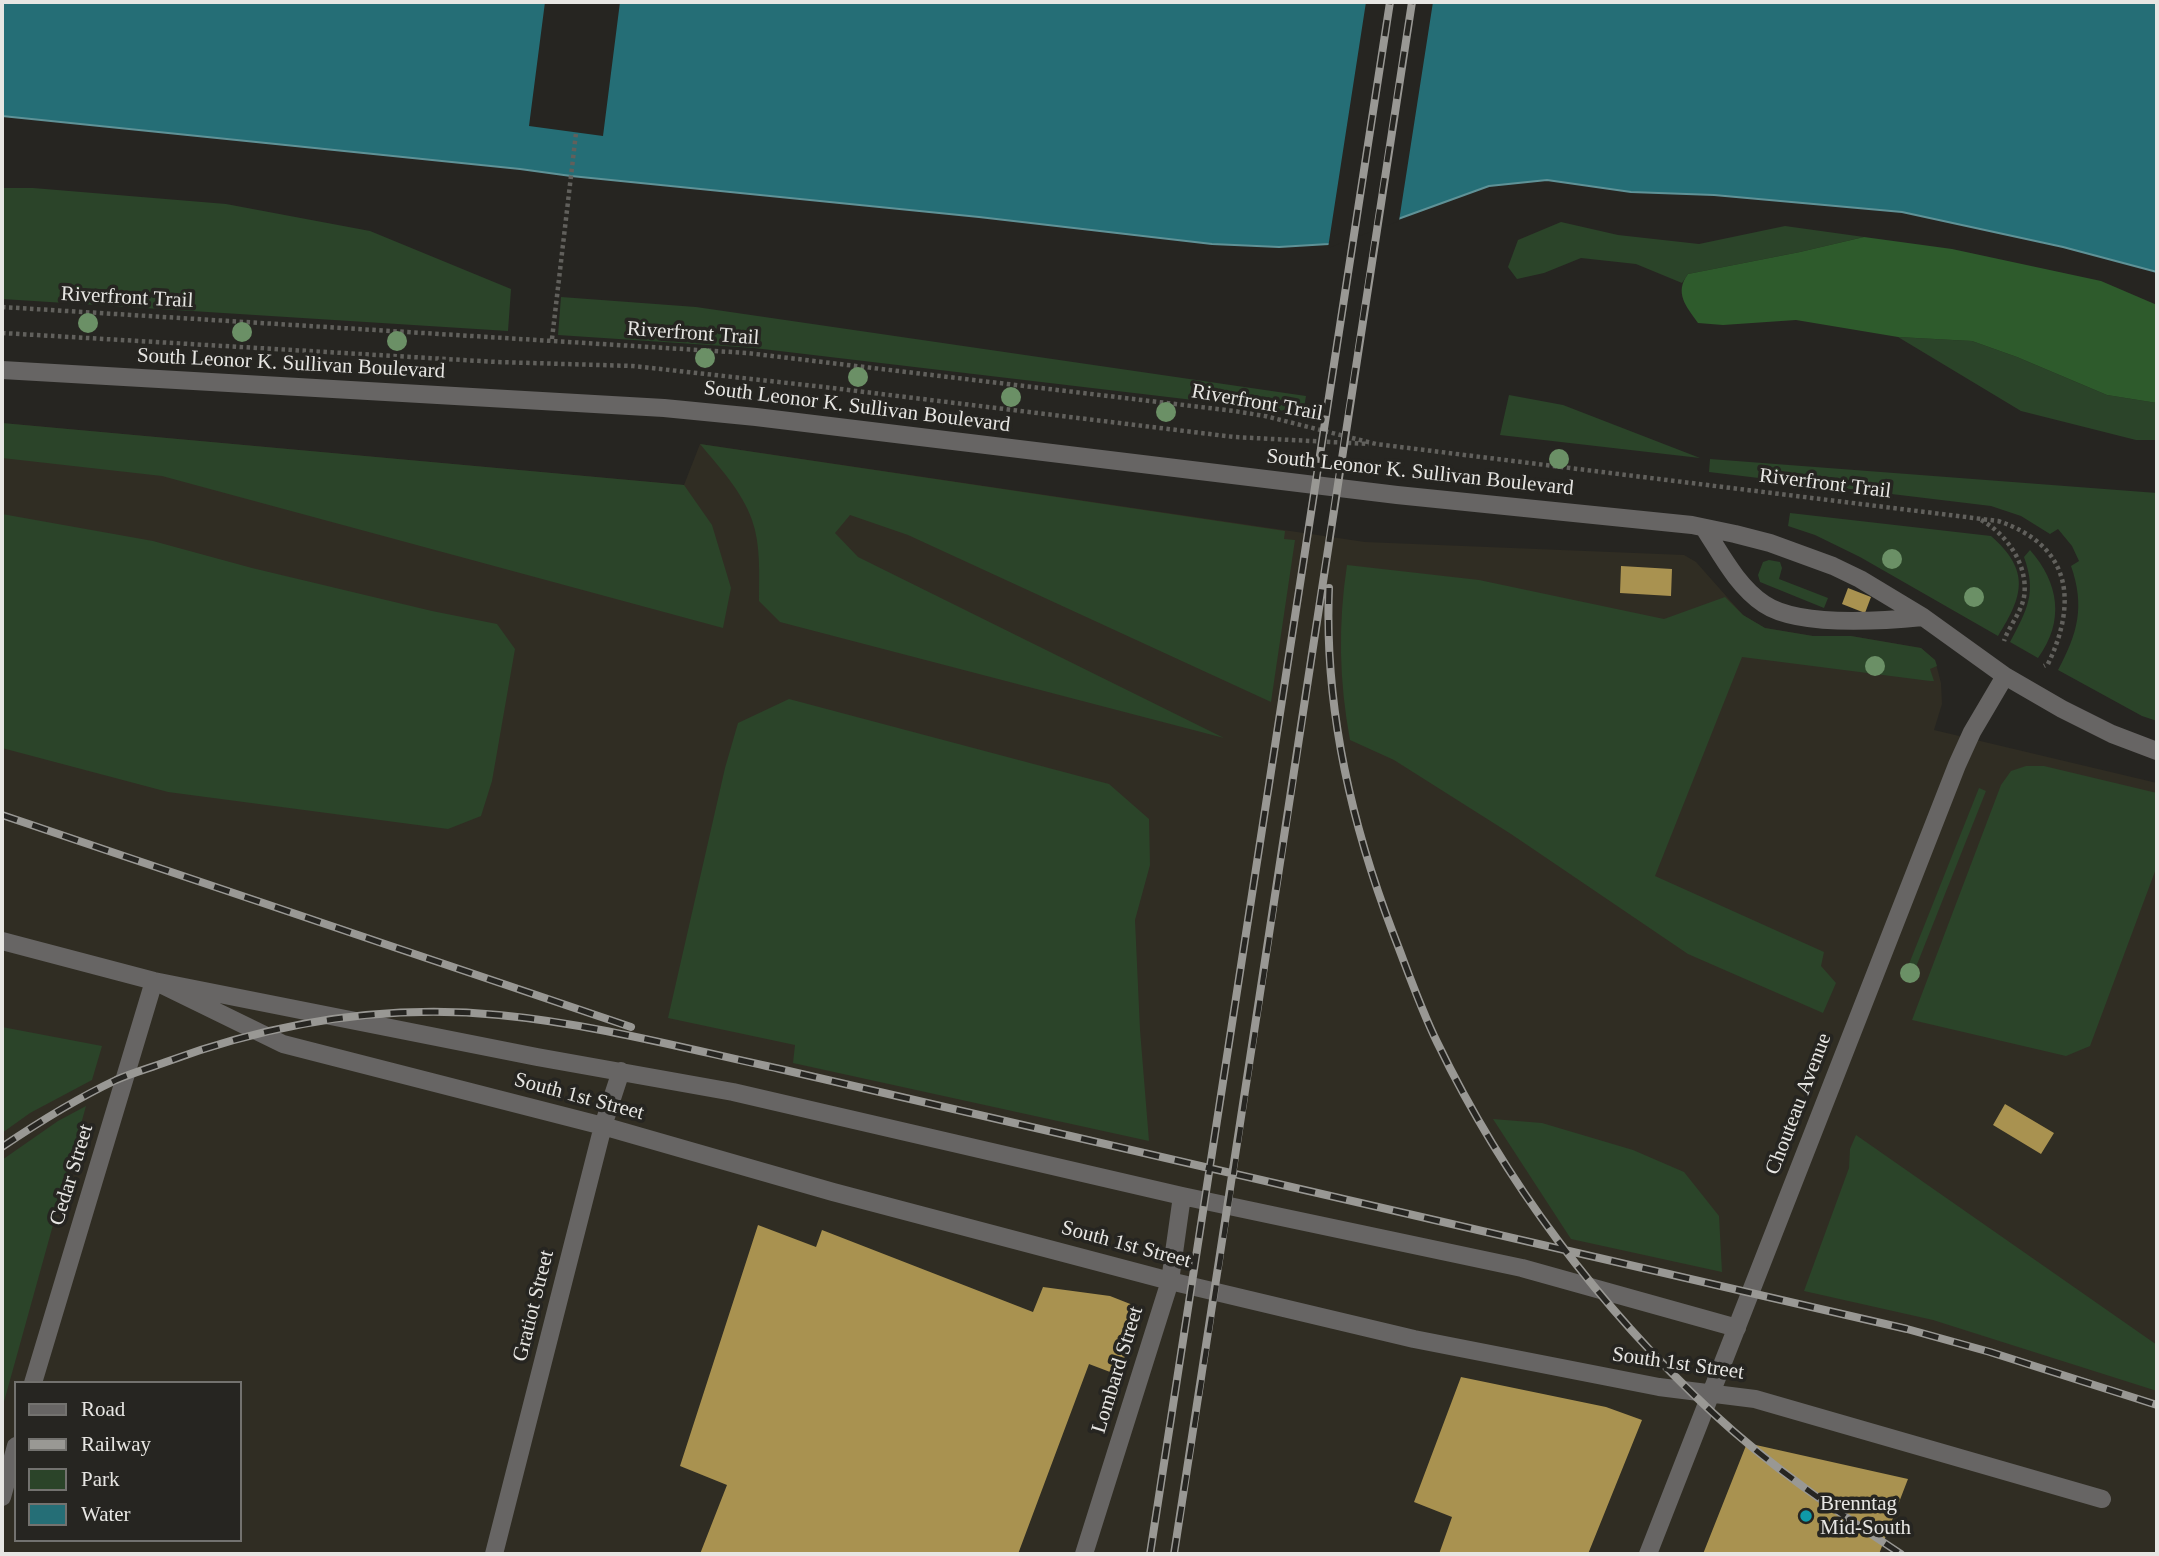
<!DOCTYPE html>
<html>
<head>
<meta charset="utf-8">
<style>
	body { margin:0 }
	#map { position:relative; width:2159px; height:1556px; overflow:hidden; background:#262521; font-family:Georgia,serif }
	canvas { display:block }
	.frame { position:absolute; inset:0; border:4px solid #e7e6e3; pointer-events:none }
	.legend { position:absolute; left:14px; top:1381px; width:228px; height:161px; box-sizing:border-box; background:#262521; border:2px solid #73726f; margin:0; padding:9px 12px; list-style:none; font-size:21px; color:#e7e6e3 }
	.legend li { display:flex; align-items:center; gap:14px; height:35px }
	.legend b { width:35px; border:2px solid #73726f }
</style>
</head>
<body>
<div id="map">
<canvas width="2159" height="1556"></canvas>
<div class="frame"></div>
<ul class="legend">
<li><b style="height:9px;background:#676564"></b>Road</li>
<li><b style="height:9px;background:#999894"></b>Railway</li>
<li><b style="height:19px;background:#2b4429"></b>Park</li>
<li><b style="height:19px;background:#256e76"></b>Water</li>
</ul>
</div>
<script>
const c = document.querySelector('canvas').getContext('2d');
c.lineJoin = 'round';
function fill(path, color) { c.fillStyle = color; c.fill(path, 'evenodd'); }
function trace(path, color, width, dash) { c.strokeStyle = color; c.lineWidth = width; c.lineCap = dash ? 'butt' : 'round'; c.setLineDash(dash || []); c.stroke(path); }
function drawText(font, color, halo, rows, align = 'center') {
  c.font = font + ' Georgia,serif'; c.lineWidth = 7; c.setLineDash([]); c.textBaseline = 'middle'; c.strokeStyle = halo; c.fillStyle = color; for (const [text, x, y, turn = 0] of rows) {
    c.save(); c.translate(x, y); c.rotate((+turn || 0) * Math.PI / 180); c.textAlign = isNaN(turn) ? turn : align; if (halo) c.strokeText(text, 0, 0); c.fillText(text, 0, 0); c.restore();
  }
}
fill(new Path2D(`
	M2 423 684 485 700 444 1365 542 1684 555 1696 562 1743 615 1765 628 1813 636H1851L1921 648 1935 660 1941 683 1942 704 1934 730 2157 783V1554H2ZM16 1383H240V1540H16Z`), '#302d23');
fill(new Path2D(`
	M2 188H33L226 204 370 231 511 289 508 331 2 299Z
	M1561 222 1618 235 1699 244 1785 226 1864 237 1800 252 1688 274 1682 283 1636 264 1581 258 1544 273 1517 279 1508 267 1518 240Z
	M561 297 696 307 1306 396 1303 413 754 348 558 335Z
	M1898 337 1972 341 2017 357 2107 395 2157 403V440H2136L2021 411Z
	M1509 395 1563 405 1700 458 1500 435Z
	M2 423 684 485 712 525 731 588 723 628 162 476 2 458Z
	M700 444 1285 531 1284 539 1295 540 1271 702 908 535 850 515 835 533 858 557 1224 738 780 622 759 601C759 575 761 545 752 520 742 491 719 467 700 444Z
	M1710 459 2157 493V721L2142 716 2058 670C2078 633 2085 606 2071 566L2079 561 2072 546 2058 529 2050 534 2021 516 1991 506 1709 472Z
	M1790 513 1991 536C2031 571 2023 596 1998 636L1860 557 1815 535 1788 526Z
	M2 514 153 541 252 568 432 611 497 624 515 649 492 781 481 816 448 829 168 792 2 748Z
	M2030 550C2059 583 2065 621 2038 658L2010 642C2027 610 2037 593 2024 557Z
	M1769 560 1780 562 1782 568 1779 579 1828 598 1824 608 1760 582 1758 575 1763 562Z
	M1347 565 1479 580 1664 619 1725 597 1743 615 1765 628 1813 636H1851L1921 648 1935 660 1937 666 1930 669 1934 681H1930L1742 657 1655 876 1824 952 1821 966 1836 983 1823 1013 1688 954 1511 834 1394 760 1350 740C1339 681 1338 624 1347 565Z
	M789 699 1109 784 1149 819 1150 865 1135 920 1140 1030 1149 1141 793 1063 795 1045 668 1018 725 768 738 723Z
	M2026 766H2044L2157 793V866L2090 1046 2066 1056 1912 1020 2001 785 2011 771Z
	M1979 788 1986 791 1910 982 1903 979Z
	M2 1027 102 1046 92 1080 30 1113 2 1133Z
	M86 1106 2 1409V1160L58 1121Z
	M1493 1119 1542 1123 1633 1150 1684 1172 1719 1216 1722 1272 1571 1239Z
	M1856 1135 2157 1345V1391L1933 1320 1804 1291 1849 1168 1850 1149Z`), '#2b4429');
fill(new Path2D(`
	M1864 237 1952 249 2101 281 2157 305V403L2107 395 2017 357 1972 341 1898 337 1796 320 1723 325 1698 323C1686 306 1674 293 1688 274L1800 252Z`), '#2e5b2c');
const water = new Path2D(`
	M2 2H2157V272L2063 247 1902 212 1714 195 1631 192 1547 180 1489 186 1329 244 1279 247 1212 244 979 217 571 176 520 169 2 116Z`);
fill(water, '#256e76');
trace(water, '#5f9297', 2);
fill(new Path2D(`
	M545 2H620L603 136 529 126Z
	M1366 2H1433L1399 221 1328 248Z`), '#262521');
fill(new Path2D(`
	M1621 566 1672 569 1671 596 1620 593Z
	M1848 588 1871 597 1865 613 1842 604Z
	M2005 1104 2054 1133 2041 1154 1993 1125Z
	M758 1225 816 1247 822 1230 1033 1312 1043 1287 1110 1296 1143 1309 1118 1375 1089 1364 1018 1554H700L727 1485 680 1466Z
	M1461 1377 1606 1407 1642 1420 1588 1554H1439L1452 1517 1414 1502Z
	M1747 1443 1908 1479 1879 1554H1703Z`), '#a99250');
trace(new Path2D(`
	M2 307 747 353 1234 411 1265 416 1376 444 1998 521C2071 545 2078 601 2048 664L2044 666
	M2 333 497 362 633 366 824 387 1234 437 1369 444
	M552 339 576 133
	M1981 520C2007 534 2029 566 2024 597 2021 613 2009 626 2004 641`), '#61605c', 4.5, [3.5, 3.5]);
trace(new Path2D(`
	M2 370 664 408 756 417 1397 495 1692 525 1735 534 1770 543 1833 566 1860 579 1923 617 2005 676 2062 709 2112 734 2157 751
	M1704 528C1721 554 1737 586 1764 604 1798 627 1882 621 1923 617
	M2 941 154 981 537 1057 733 1092 1182 1196 1522 1268 1737 1328
	M154 981 283 1044 603 1126 833 1192 1170 1281 1414 1339 1659 1387 1755 1399 2102 1499
	M33 1383 154 981
	M2 1497 16 1446
	M494 1554 603 1126 621 1071
	M1084 1554 1170 1281 1182 1196
	M1648 1554 1957 765 1972 732 2005 676`), '#676564', 18);
const rail = new Path2D(`
	M1329 588C1324 706 1351 823 1393 933 1407 969 1420 1007 1437 1042 1504 1181 1600 1308 1713 1413 1771 1467 1836 1511 1901 1554
	M2 815 631 1027
	M2 1147C39 1122 76 1099 116 1080 132 1073 150 1068 166 1062 272 1023 386 1004 499 1015 594 1024 687 1049 780 1069L1907 1329 1990 1352 2157 1405
	M1150 1554 1390 2
	M1174 1554C1257 1037 1330 519 1412 2`);
trace(rail, '#999894', 8);
trace(rail, '#262521', 5, [16]);
c.fillStyle = '#6b9066';
for (const [x, y] of [
	[88,323],
	[242,332],
	[397,341],
	[705,358],
	[858,377],
	[1011,397],
	[1166,412],
	[1559,459],
	[1892,559],
	[1974,597],
	[1875,666],
	[1910,973]
]) { c.beginPath(); c.arc(x, y, 10, 0, 2 * Math.PI); c.fill(); }
for (const [x, y, r, color] of [
	[1806,1516,7,"#0f9aa8"]
]) { const dot = new Path2D(); dot.arc(x, y, r, 0, 2 * Math.PI); c.fillStyle = color; c.fill(dot); trace(dot, '#262521', 2.5); }
drawText('21px', '#e7e6e3', '#262521', [
	["Riverfront Trail",127,298,3],
	["Riverfront Trail",693,334,4],
	["South Leonor K. Sullivan Boulevard",291,364,3],
	["Riverfront Trail",1257,403,10],
	["South Leonor K. Sullivan Boulevard",857,407,7],
	["South Leonor K. Sullivan Boulevard",1420,473,6],
	["Riverfront Trail",1825,484,7],
	["South 1st Street",579,1097,15],
	["Chouteau Avenue",1799,1104,-69],
	["Cedar Street",72,1175,-73],
	["South 1st Street",1126,1245,15],
	["Gratiot Street",534,1306,-76],
	["South 1st Street",1678,1364,8],
	["Lombard Street",1118,1370,-73]
]);
drawText('21px', '#e7e6e3', '#262521', [
	["Brenntag",1820,1504],
	["Mid-South",1820,1528]
], 'left');
</script>
</body>
</html>
